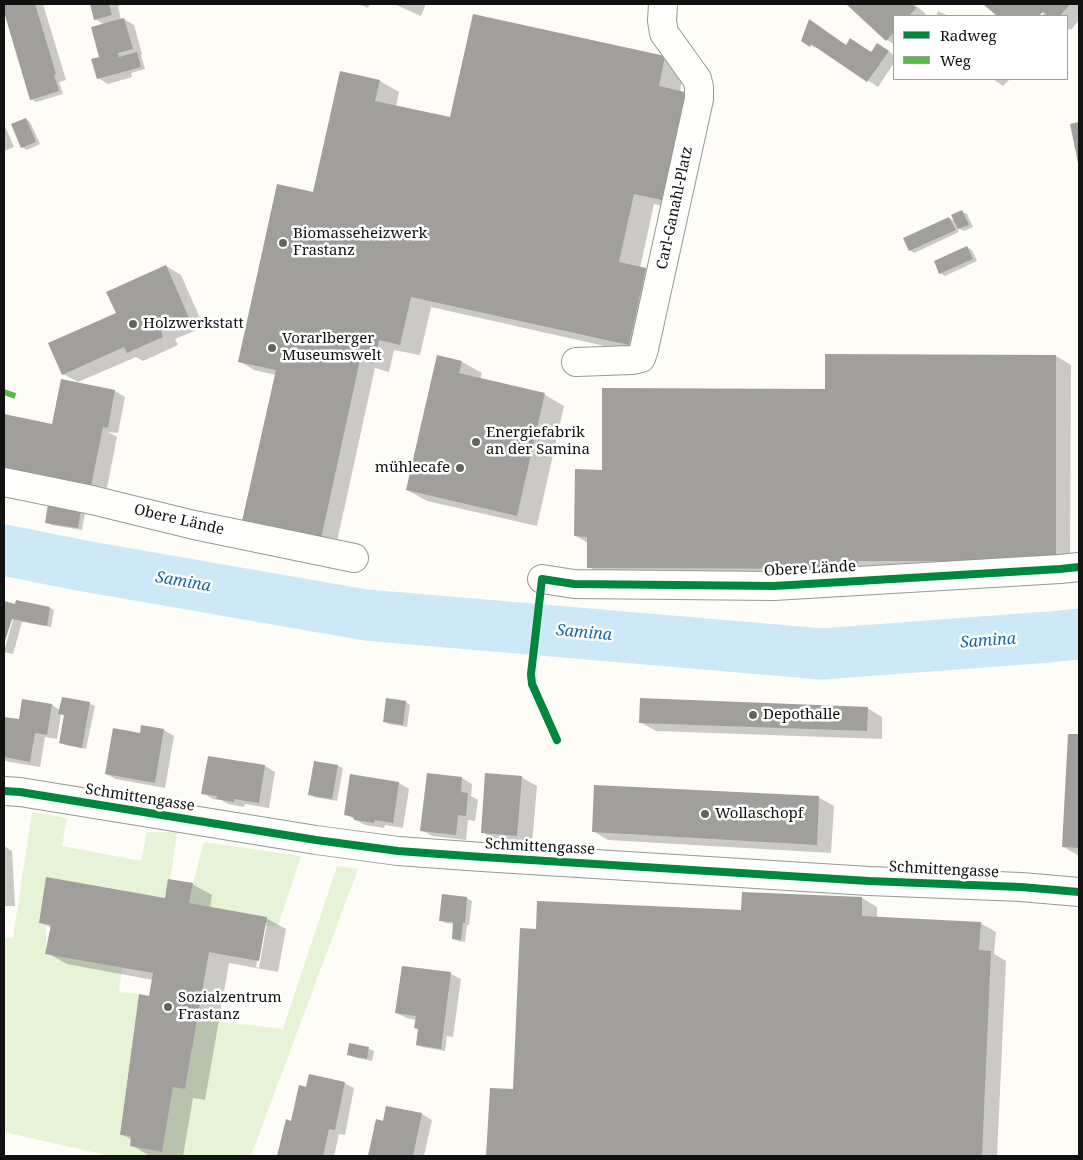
<!DOCTYPE html>
<html>
<head>
<meta charset="utf-8">
<style>
	body { margin:0 }
	#map { position:relative; width:1083px; height:1160px; overflow:hidden; background:#fdfcf7; font-family:"Noto Serif",serif }
	canvas { display:block }
	.frame { position:absolute; inset:0; border:5px solid #111; pointer-events:none }
	.legend { position:absolute; left:893px; top:15px; width:175px; height:65px; box-sizing:border-box; background:#fff; border:1px solid #a0a0a0; margin:0; padding:6px 9px; list-style:none; font-size:15px; color:#111 }
	.legend li { display:flex; align-items:center; gap:10px; height:25px }
	.legend b { width:25px; border:1px solid #a0a0a0 }
</style>
</head>
<body>
<div id="map">
<canvas width="1083" height="1160"></canvas>
<div class="frame"></div>
<ul class="legend">
<li><b style="height:6px;background:#00873e"></b>Radweg</li>
<li><b style="height:6px;background:#58b947"></b>Weg</li>
</ul>
</div>
<script>
const c = document.querySelector('canvas').getContext('2d');
c.lineJoin = 'round';
function fill(path, color) { c.fillStyle = color; c.fill(path, 'evenodd'); }
function trace(path, color, width, dash) { c.strokeStyle = color; c.lineWidth = width; c.lineCap = dash ? 'butt' : 'round'; c.setLineDash(dash || []); c.stroke(path); }
function drawText(font, color, halo, rows, align = 'center') {
  c.font = font + ' "Noto Serif",serif'; c.lineWidth = 5; c.setLineDash([]); c.textBaseline = 'middle'; c.strokeStyle = halo; c.fillStyle = color; for (const [text, x, y, turn = 0] of rows) {
    c.save(); c.translate(x, y); c.rotate((+turn || 0) * Math.PI / 180); c.textAlign = isNaN(turn) ? turn : align; if (halo) c.strokeText(text, 0, 0); c.fillText(text, 0, 0); c.restore();
  }
}
fill(new Path2D(`
	M32 812 67 818 62 846 141 861 147 832H177L171 874 165 898 46 878V954L122 967 119 992 139 994 120 1135 131 1136 130 1146 162 1152 173 1087 185 1089 198 1019 283 1029 337 866 358 869 251 1156H110L4 1132V938H13Z
	M204 842 301 856 278 926H265L266 917 189 903 193 883Z`), '#e7f3d7');
fill(new Path2D(`
	M4 4H43L66 80 59 82 63 94 36 102 31 99 4 8Z
	M91 4H125L118 6 121 20 124 19 134 25 142 54 141 55 145 69 131 73 132 77 108 84 98 78 105 25 95 19Z
	M359 4H370L368 8Z
	M394 4H426L421 16Z
	M848 4H914L926 14 924 16H894V44L887 40Z
	M984 4H1079V20L1071 30 1067 28V16H1041L1046 11H1042L1038 16H999Z
	M938 11 949 16H936Z
	M803 40 847 46 872 53 887 50 894 55V63L878 87 816 46 815 48Z
	M665 57 684 69 680 92 685 212 654 204 640 268 646 269 666 280 649 356 431 307 420 355 394 350 389 372 375 368 334 555 257 539 276 375 254 370 239 361 313 193 380 81 399 92 396 106 451 119Z
	M993 79H1010L1003 86Z
	M26 119 30 122 40 144 27 150 22 147Z
	M4 124 14 147 4 151Z
	M962 212 967 214 973 227 964 231 957 228 959 232 914 253 910 250 949 218 956 222Z
	M967 247 972 250 977 261 945 276 940 273 935 262Z
	M166 266 181 275 204 327 175 339 178 345 143 361 136 357 78 382 63 374 117 314Z
	M826 355 1056 356 1071 365 1070 569 873 577 608 578 589 567 588 543 576 536 603 471 826 391Z
	M438 356 462 362 482 373 480 380 545 395 564 406 537 526 427 501 407 490Z
	M115 391 125 397 118 433 108 432 117 437 106 493 4 473V416L53 426Z
	M80 511 85 513 82 530 51 525 47 522Z
	M4 602 16 606 50 608 54 610 51 627 22 622 13 654 4 652 15 612 14 605 4 641Z
	M63 698 90 704 95 706 86 749 65 745 60 743 65 716 61 714 57 739 45 737 40 767 4 761V718L20 721 23 700 52 705 60 710Z
	M406 702 410 705 407 727 389 724 384 721Z
	M867 708 882 717V739L656 731 640 722Z
	M164 730 174 736 165 788 116 779 106 774Z
	M1069 735 1079 736V856L1064 847Z
	M315 762 338 766 343 768 337 801 314 797 309 794Z
	M265 766 275 772 269 808 245 804 244 807 228 804 221 800 213 799 203 793Z
	M521 777 537 786 532 844 497 841 482 832Z
	M462 778 472 784 471 796 478 800 475 821 468 820 466 840 432 836 422 830Z
	M399 783 409 789 403 828 385 825 384 828 365 825 345 814Z
	M818 797 834 806 831 853 608 840 593 831Z
	M4 846 12 851 15 906H4L5 931H4Z
	M192 884 212 895 210 908 266 918 286 929 278 972 229 963 205 1100 193 1098 183 1156H150L131 1145 132 1140 121 1134 153 980 67 964 47 953 51 928 40 922 166 900ZM264 923H267L259 968 256 967Z
	M443 896 467 898 472 901 469 925H467L465 942 458 941 453 939 455 924 445 923 441 920Z
	M862 898 877 907V918L980 923 996 932 994 954 1006 961 997 1156H488L491 1089 514 1090 537 930Z
	M451 974 461 979 453 1037 447 1036 445 1051 422 1047 417 1045 419 1030 415 1028 416 1020 407 1018 396 1013Z
	M350 1044 369 1049 374 1051 372 1061 353 1057 348 1054Z
	M344 1083 354 1088 345 1135 339 1134 334 1156H279L286 1121 292 1122 307 1088Z
	M387 1107 422 1114 432 1120 424 1156H370L377 1121 384 1122Z`), '#0003');
trace(new Path2D(`
	M4 550 84 566 366 615 822 654 1049 637 1079 634`), '#cde8f7', 51);
fill(new Path2D(`
	M4 4H35L56 74 54 75 59 91 30 100 4 12Z
	M90 4H109L112 15 94 20Z
	M846 4H912L916 8 909 16H894V32L886 41Z
	M983 4H1070L1060 16H1048L1043 12 1039 16H997Z
	M473 14 665 56 659 86 689 93 666 201 634 194 619 262 646 268 629 345 411 297 400 345 379 340 374 364 360 360 319 548 240 530 276 370 238 362 277 184 313 192 340 71 380 80 375 101 450 117Z
	M124 18 133 49 118 53 119 57 137 52 141 67 97 79 91 59 99 57 91 27Z
	M809 19 846 45 850 38 871 52 877 43 889 51 867 82 811 44 810 47 801 41Z
	M26 118 36 142 21 148 11 124Z
	M1079 122V162L1078 163 1070 124Z
	M962 210 969 225 958 229 951 215Z
	M949 217 956 230 909 251 903 238Z
	M967 246 973 259 939 274 934 261Z
	M166 265 189 318 161 331 163 337 127 353 124 347 62 375 48 343 116 313 106 292Z
	M825 354 1056 355V561H858V569L587 568V537L574 536 575 469 602 470V388L825 389Z
	M437 355 462 361 459 373 545 393 517 516 406 490Z
	M61 379 115 390 108 428 103 427 91 486 4 468V414L52 424Z
	M48 504 81 509 78 528 45 523Z
	M16 600 50 607 47 626 12 619 4 644V601L15 604Z
	M62 697 90 702 82 748 59 743 64 715 58 714Z
	M386 698 406 701 403 725 383 722Z
	M640 698 868 707 867 731 639 723Z
	M22 699 52 704 47 735 35 733 30 762 4 757V717L19 719Z
	M141 725 164 729 155 783 105 774 113 728 140 733Z
	M1068 734H1079V848L1062 847Z
	M208 756 265 765 259 803 234 799V802L216 799 217 796 201 794Z
	M314 761 338 765 332 799 308 795Z
	M427 773 462 777 461 792 468 793 466 816 458 815 456 835 420 831Z
	M485 773 522 776 517 836 481 833Z
	M350 774 399 782 393 823 375 820 374 823 354 820V817L344 815Z
	M594 785 819 796 817 845 592 832Z
	M46 877 165 898 168 879 193 883 189 903 267 917 259 961 209 952 185 1089 173 1087 162 1152 130 1146 131 1136 120 1135 139 994 149 996 153 973 45 954 51 925 39 923Z
	M742 892 862 897V916L981 922 979 950 991 951 982 1156H486L490 1088 513 1089 520 928 536 929 537 901 741 910Z
	M442 894 467 897 465 923H463L461 940 452 939 453 922 439 921Z
	M402 966 451 972 441 1049 416 1045 418 1029 414 1028 416 1016 395 1013Z
	M349 1043 369 1047 367 1059 347 1055Z
	M309 1074 345 1082 335 1130 329 1129 323 1156H277L286 1119 291 1121 299 1085 306 1087Z
	M386 1106 422 1113 413 1156H368L376 1119 383 1121Z`), '#a19f9c');
const street = new Path2D(`
	M576 362 632 360 641 358 644 349 699 99V87L697 79 664 33 662 21 663 4
	M4 482 92 500 194 525 354 558
	M542 579 574 584 774 586 1060 569 1079 567
	M4 791 20 792 316 840 398 851 482 857 869 881 1021 887 1079 892`);
trace(street, '#979795', 30);
trace(street, '#fffffe', 28);
trace(new Path2D(`
	M4 392 18 397`), '#58b947', 6, [12, 6]);
trace(new Path2D(`
	M557 740 532 684 531 674 542 579 574 584 774 586 1060 569 1079 567
	M4 791 20 792 316 840 398 851 482 857 869 881 1021 887 1079 892`), '#00873e', 8);
for (const [x, y, r, color] of [
	[283,243,5,"#646362"],
	[133,324,5,"#646362"],
	[272,348,5,"#646362"],
	[476,442,5,"#646362"],
	[460,468,5,"#646362"],
	[753,715,5,"#646362"],
	[705,814,5,"#646362"],
	[168,1007,5,"#646362"]
]) { const dot = new Path2D(); dot.arc(x, y, r, 0, 2 * Math.PI); c.fillStyle = color; c.fill(dot); trace(dot, '#fff', 2); }
drawText('15px', '#111', '#fff', [
	["Carl-Ganahl-Platz",675,208,-78],
	["Obere Lände",179,520,13],
	["Obere Lände",810,569,-3],
	["Schmittengasse",140,798,9],
	["Schmittengasse",540,847,3],
	["Schmittengasse",944,870,3]
]);
drawText('15px', '#111', '#fff', [
	["Biomasseheizwerk",293,234],
	["Frastanz",293,251],
	["Holzwerkstatt",143,324],
	["Vorarlberger",282,339],
	["Museumswelt",282,356],
	["Energiefabrik",486,433],
	["an der Samina",486,450],
	["mühlecafe",450,468,"right"],
	["Depothalle",763,715],
	["Wollaschopf",715,814],
	["Sozialzentrum",178,998],
	["Frastanz",178,1015]
], 'left');
drawText('italic 16px', '#1768a6', '#fff', [
	["Samina",183,582,10],
	["Samina",584,633,5],
	["Samina",988,641,-4]
]);
</script>
</body>
</html>
